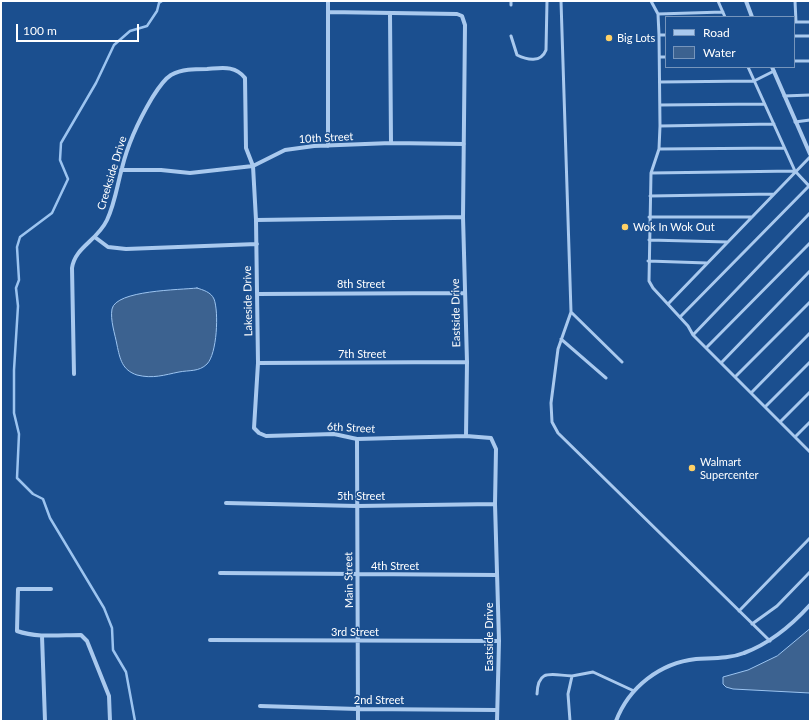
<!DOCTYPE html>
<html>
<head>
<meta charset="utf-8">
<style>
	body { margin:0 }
	#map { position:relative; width:811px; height:722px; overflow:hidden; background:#1b4f8f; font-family:Lato,sans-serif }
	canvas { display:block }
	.frame { position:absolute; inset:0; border:2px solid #fff; pointer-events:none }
	.legend { position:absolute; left:665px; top:16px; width:130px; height:52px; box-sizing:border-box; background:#1b4f8f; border:1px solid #7695bc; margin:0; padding:5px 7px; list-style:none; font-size:12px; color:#fff }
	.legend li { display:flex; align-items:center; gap:8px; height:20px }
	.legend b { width:20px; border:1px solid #7695bc }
	.scale { position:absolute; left:16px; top:24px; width:123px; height:18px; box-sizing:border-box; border:2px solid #fff; border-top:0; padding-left:5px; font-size:12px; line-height:14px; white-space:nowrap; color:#fff; -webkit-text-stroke:3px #1b4f8f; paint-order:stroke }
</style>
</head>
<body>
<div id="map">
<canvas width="811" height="722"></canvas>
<div class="frame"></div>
<ul class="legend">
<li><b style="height:5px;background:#a9c9ee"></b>Road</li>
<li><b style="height:11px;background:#3c6290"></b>Water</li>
</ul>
<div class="scale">100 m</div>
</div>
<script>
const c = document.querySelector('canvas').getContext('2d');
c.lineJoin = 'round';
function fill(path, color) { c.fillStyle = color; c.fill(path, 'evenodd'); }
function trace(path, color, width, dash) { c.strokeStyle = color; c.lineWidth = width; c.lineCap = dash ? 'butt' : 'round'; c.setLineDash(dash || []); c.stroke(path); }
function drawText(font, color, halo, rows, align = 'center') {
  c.font = font + ' Lato,sans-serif'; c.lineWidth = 3; c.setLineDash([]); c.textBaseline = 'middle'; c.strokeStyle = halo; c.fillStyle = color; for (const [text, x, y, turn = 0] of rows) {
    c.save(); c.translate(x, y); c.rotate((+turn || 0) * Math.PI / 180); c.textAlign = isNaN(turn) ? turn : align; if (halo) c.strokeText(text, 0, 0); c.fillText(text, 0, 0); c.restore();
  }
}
const water = new Path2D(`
	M197 288C203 290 211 292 214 299 219 312 217 354 207 364 199 372 189 370 179 372 164 375 153 379 137 375 122 370 120 359 117 345 115 334 110 320 112 309 116 290 180 290 197 288Z
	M810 629V693L733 689 726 687 723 684V677L748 670 777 656Z`);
fill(water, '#3c6290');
trace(water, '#9cc4f0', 1);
trace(new Path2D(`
	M135 721 126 672 113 650 112 628 104 608 50 518 43 499 33 494 17 478 19 434 14 413V370L18 306 16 288 19 280 17 247 20 237 52 213 68 179 60 160 61 143 96 83 114 45 130 31 147 26 157 11 159 3 162 1`), '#9cc4f0', 2.5);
trace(new Path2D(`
	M511 1V5
	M561 1 571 312 558 349 551 403 552 422 558 433 770 641
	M651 1 658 14 659 35 660 126 659 149 651 173 649 281 653 288 688 326 693 335 810 452
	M718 1 725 17
	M658 14 723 12
	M794 22H796L795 1
	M796 22H810
	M659 35H666
	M511 36 517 55C527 60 541 63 546 50L547 1
	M794 36H810
	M660 57H666
	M794 61H810
	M748 67 795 171 810 187
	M660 82 754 81 774 71
	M784 96 810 95
	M660 105 764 104
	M795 122 810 120
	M660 126 774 124
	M659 149 784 148
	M651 173 795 171
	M650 196 774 194
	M649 217H752
	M649 240 728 242
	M648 261 707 263
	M668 304 810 157
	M571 312 622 362
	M680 317 809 186
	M693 335 810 213
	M561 339 606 378
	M706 348 810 243
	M721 363 810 271
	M735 377 810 302
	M751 393 810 333
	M765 407 810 362
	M780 422 810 392
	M795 437 810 422
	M739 611 810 538
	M752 624 777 606 810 572
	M537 694C538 668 551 675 572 676
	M570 721 568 694 572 676 593 672 634 691`), '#a9c9ee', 3);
trace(new Path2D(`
	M328 1V146
	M746 1 752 17
	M328 12 457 14 462 16 465 25 463 217 467 362 466 436
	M390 13 391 143
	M772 67 810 154
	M121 170H161L190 173 253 166 285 150 314 146 391 143 464 144
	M256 220 463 217
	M96 238 108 247 126 249 257 244
	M257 294 465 293
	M258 363 467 362
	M74 374 72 268C75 247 97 241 107 220 115 203 117 186 122 168 128 143 139 120 152 98 157 90 163 80 171 75 182 69 194 69 207 69 222 68 235 65 245 78L246 148 253 166 256 220 258 363 254 428 259 433 266 436 334 434 357 439 466 436 491 438 496 449 495 504 499 641 497 721
	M357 439 358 721
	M226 503 357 506 495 504
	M220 573 497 575
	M51 589H18L17 631C37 638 60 635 81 635L87 641 109 696 110 721
	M42 636 45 721
	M210 640 499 641
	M260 706 358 709 497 710
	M616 721C629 687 660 663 696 659 712 658 729 659 744 653 771 643 791 626 810 605`), '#a9c9ee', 4);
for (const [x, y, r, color] of [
	[609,38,4,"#ffd166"],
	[625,227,4,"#ffd166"],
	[692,468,4,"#ffd166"]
]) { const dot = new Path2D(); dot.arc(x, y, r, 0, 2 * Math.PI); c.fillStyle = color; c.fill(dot); trace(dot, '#1b4f8f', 1.5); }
drawText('11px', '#fff', '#1b4f8f', [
	["Big Lots",617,38],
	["Wok In Wok Out",633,227],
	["Walmart",700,462],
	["Supercenter",700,475]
], 'left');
drawText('11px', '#fff', '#1b4f8f', [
	["10th Street",326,138,-3],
	["Creekside Drive",112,173,-73],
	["8th Street",361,284],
	["Lakeside Drive",248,301,-91],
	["Eastside Drive",456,313,-91],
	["7th Street",362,354],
	["6th Street",351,428,3],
	["5th Street",361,496],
	["4th Street",395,566],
	["Main Street",349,580,-91],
	["3rd Street",355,632],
	["Eastside Drive",489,637,-90],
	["2nd Street",379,700]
]);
</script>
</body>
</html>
